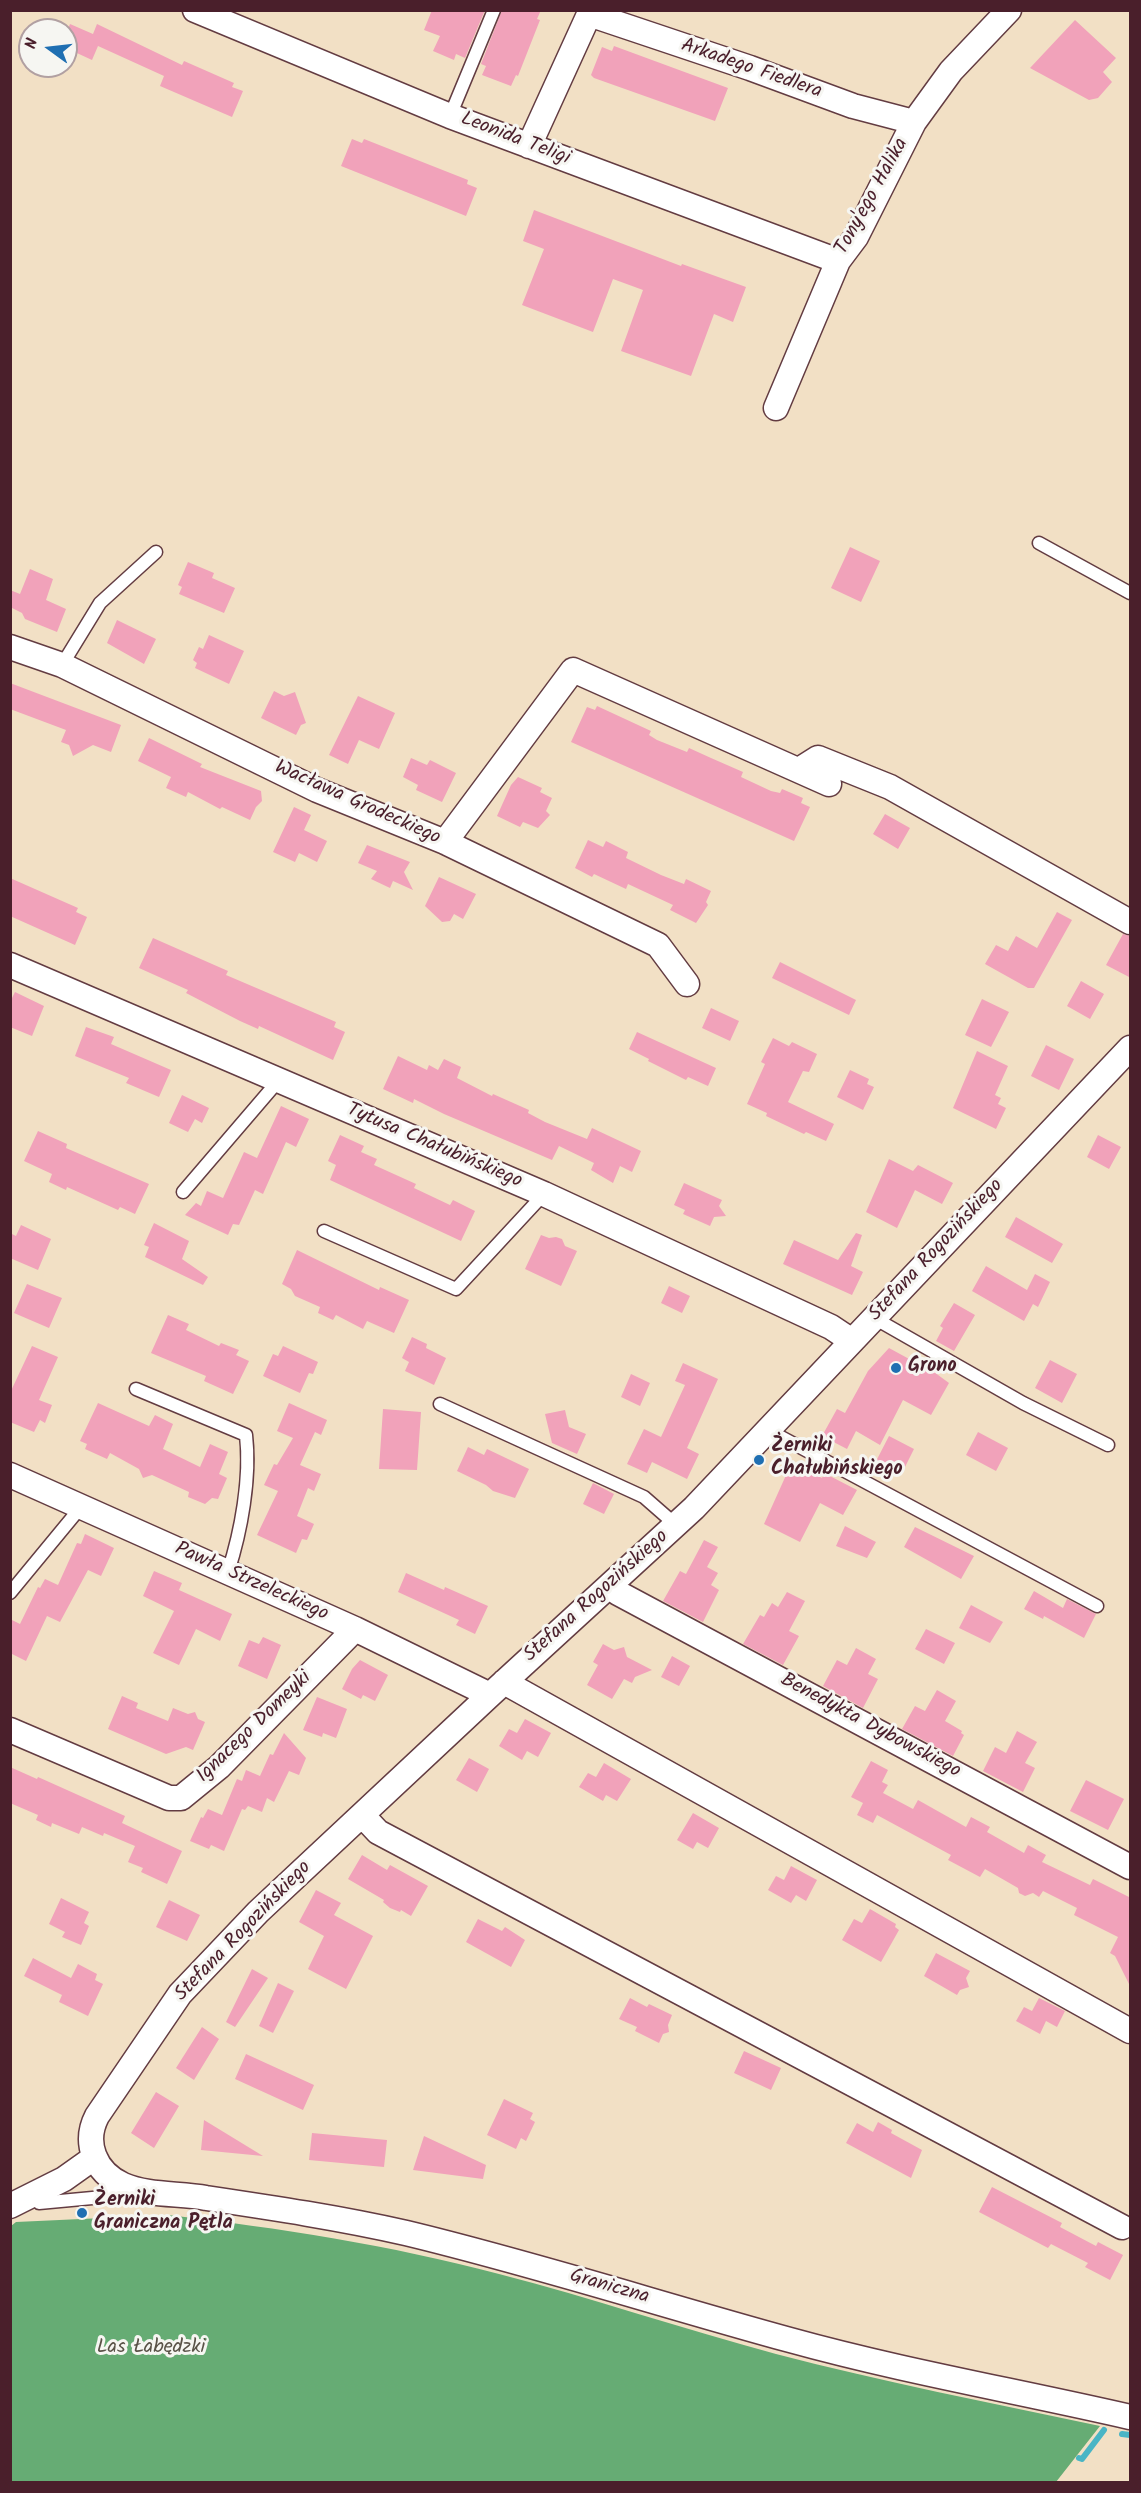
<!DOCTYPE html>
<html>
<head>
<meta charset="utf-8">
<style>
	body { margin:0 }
	#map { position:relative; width:1141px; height:2493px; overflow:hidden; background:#f2e0c5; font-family:Kalam,sans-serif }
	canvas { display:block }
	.frame { position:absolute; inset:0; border:12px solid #4a1f2b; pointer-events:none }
	.north { position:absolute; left:18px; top:18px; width:60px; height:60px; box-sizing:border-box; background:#f6f6f2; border:2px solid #b1a0a2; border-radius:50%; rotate:285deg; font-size:16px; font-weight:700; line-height:24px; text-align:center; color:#4a1f2b }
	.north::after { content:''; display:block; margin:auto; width:21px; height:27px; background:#1f6fb2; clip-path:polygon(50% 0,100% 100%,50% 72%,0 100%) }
</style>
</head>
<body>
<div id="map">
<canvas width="1141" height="2493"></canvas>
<div class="frame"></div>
<div class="north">N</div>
</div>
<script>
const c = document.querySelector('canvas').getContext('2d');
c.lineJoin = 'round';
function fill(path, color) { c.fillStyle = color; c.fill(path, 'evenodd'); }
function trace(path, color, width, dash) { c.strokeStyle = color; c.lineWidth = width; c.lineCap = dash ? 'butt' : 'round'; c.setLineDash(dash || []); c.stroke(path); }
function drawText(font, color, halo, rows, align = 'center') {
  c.font = font + ' Kalam,sans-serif'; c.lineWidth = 6; c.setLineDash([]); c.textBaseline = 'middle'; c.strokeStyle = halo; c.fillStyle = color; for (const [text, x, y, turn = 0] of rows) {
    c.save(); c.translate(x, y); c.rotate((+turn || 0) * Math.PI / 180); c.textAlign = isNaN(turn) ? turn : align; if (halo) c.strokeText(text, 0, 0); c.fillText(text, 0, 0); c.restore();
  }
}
fill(new Path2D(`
	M168 2215C279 2228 390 2245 499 2274 592 2298 683 2329 776 2354 883 2382 992 2403 1100 2426L1056 2482H11V2226L16 2222Z`), '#66ac74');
trace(new Path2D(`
	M1122 2434 1130 2435
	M1079 2458 1082 2459 1104 2430`), '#49b5c5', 6);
fill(new Path2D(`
	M432 10H485L465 58 456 54 454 60 433 51 440 36 424 30Z
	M502 10H541L537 19 540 20 518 76 516 75 511 86 482 75 486 66 481 64Z
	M1075 20 1116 58 1103 72 1112 82 1098 98 1089 100 1030 68Z
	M70 24 93 34 97 24 182 65 184 61 234 83 232 87 243 91 232 117 160 86 164 76 98 46 92 60 66 48V34Z
	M614 46 728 88 715 121 594 78 591 75 602 47 612 51Z
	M352 139 362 143 364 139 468 180 467 184 477 188 466 216 341 166Z
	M534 210 681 266 682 264 746 287 733 322 714 314 691 376 621 351 643 290 613 279 593 332 522 305 544 249 523 241Z
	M850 547 880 561 861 602 831 588Z
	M188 562 214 573 212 578 235 588 224 613 179 594 182 587 178 585Z
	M30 569 53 579 46 600 66 609 57 632 25 619 22 613 10 607V590L20 594Z
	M117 620 156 639 144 664 107 643Z
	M209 635 244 651 229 684 195 668 197 663 193 660 199 647 203 649Z
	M10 683 121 725 111 752 93 745 73 756 69 745 61 742 66 730 10 709Z
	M274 691 284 696 295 692 306 723 301 725 296 735 261 718Z
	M358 696 395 713 379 749 359 740 348 764 329 755Z
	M597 706 651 731 649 735 657 740 687 752 689 748 711 758 743 772 741 777 771 791 780 793 782 789 803 798 801 803 810 807 794 841 571 742 587 707 595 710Z
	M149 738 202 764 200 767 261 791 262 801 256 807 250 820 222 807 220 809 188 792 186 797 166 788 171 777 138 761Z
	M411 758 427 765 430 760 456 773 442 802 416 790 418 785 403 777Z
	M518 777 542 788 540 792 552 798 546 811 550 815 538 828 523 822 520 827 497 816 511 785Z
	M294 807 311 815 304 830 327 841 317 862 299 853 295 862 273 852Z
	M885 814 910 828 898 849 873 834Z
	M588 840 603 847 606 841 628 852 626 858 661 875 684 884 686 879 711 891 706 902 708 905 696 923 670 910 673 905 628 884 626 889 594 874 592 877 575 868Z
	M367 845 410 862 404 872 413 890 393 881 390 888 371 879 377 871 358 863Z
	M439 877 476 894 463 919 454 914 450 921 442 922 425 906Z
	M10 878 78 908 76 912 87 917 75 945 10 916Z
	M1057 912 1072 920 1034 988H1028L985 964 996 945 1008 951 1016 936 1037 948Z
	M1123 934 1131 936V978L1106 965Z
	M153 938 228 971 226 975 336 1022 334 1027 345 1032 333 1060 259 1026 258 1029 240 1021 186 993 188 990 139 968Z
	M780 962 856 1000 849 1015 772 978Z
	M1081 981 1104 994 1090 1019 1067 1006Z
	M15 992 44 1006 32 1036 10 1027V1002Z
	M982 999 1009 1012 991 1047 965 1035Z
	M711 1008 739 1021 730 1041 702 1028Z
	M86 1027 114 1037 111 1044 171 1070 159 1097 126 1083 129 1078 75 1056Z
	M637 1032 716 1068 708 1086 688 1077 686 1080 648 1061 649 1059 629 1049Z
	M773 1038 789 1046 792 1042 817 1054 809 1072 803 1071 788 1102 834 1124 826 1141 806 1132 804 1134 766 1116 767 1113 747 1104 765 1064 761 1062Z
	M1046 1045 1074 1059 1059 1090 1031 1076Z
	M977 1051 1008 1066 995 1095 1001 1098 998 1104 1006 1108 996 1129 953 1108Z
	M398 1056 427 1070 429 1065 438 1070 444 1059 461 1067 457 1078 492 1096 493 1094 529 1110 528 1113 545 1122 587 1139 592 1128 641 1151 632 1172 620 1166 613 1183 591 1170 594 1163 559 1146 552 1160 444 1114 414 1099 413 1103 383 1089Z
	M850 1070 869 1079 867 1084 874 1087 863 1110 837 1097Z
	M182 1095 209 1108 202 1123 195 1119 188 1132 169 1123Z
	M281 1106 309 1119 296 1147 286 1142 263 1194 255 1190 239 1225 233 1224 228 1235 185 1215 196 1203 201 1206 207 1191 223 1198 244 1152 257 1158Z
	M38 1131 67 1144 66 1148 149 1184 135 1214 120 1207 118 1210 67 1187 66 1190 49 1182 52 1174 24 1161Z
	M340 1135 364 1146 361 1152 377 1159 374 1165 416 1184 414 1188 450 1205 453 1200 475 1211 461 1241 330 1180 336 1165 328 1161Z
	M1098 1135 1121 1147 1109 1169 1087 1157Z
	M889 1159 913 1171 918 1165 953 1183 942 1204 915 1190 897 1228 866 1212Z
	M684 1183 722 1200 719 1206 726 1216 714 1217 710 1226 683 1214 685 1210 674 1205Z
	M1016 1217 1063 1244 1052 1263 1005 1237Z
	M154 1223 189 1241 182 1259 208 1277 203 1285 145 1257 149 1247 144 1245Z
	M21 1225 51 1239 38 1270 10 1258V1233L16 1236Z
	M856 1233 862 1235 851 1266 863 1272 852 1295 783 1264 794 1240 838 1260Z
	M541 1235 549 1238 556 1237 562 1239 565 1246 577 1251 561 1286 525 1269Z
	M297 1250 379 1290 380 1287 409 1300 394 1333 367 1321 363 1329 336 1315 333 1320 318 1313 320 1307 295 1296 291 1289 282 1284Z
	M986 1266 1027 1290 1035 1274 1050 1282 1038 1307 1033 1304 1024 1321 972 1291Z
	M27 1284 62 1298 49 1328 14 1313Z
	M669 1286 690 1296 682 1313 661 1303Z
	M954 1303 975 1315 954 1351 936 1341 943 1328 940 1326Z
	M168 1315 189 1324 186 1330 219 1346 221 1343 239 1350 236 1355 249 1361 233 1394 204 1381 206 1376 151 1353Z
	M412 1337 427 1344 426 1348 446 1358 434 1385 405 1371 409 1362 402 1358Z
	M32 1346 58 1357 39 1400 52 1405 45 1423 40 1420 34 1432 10 1422V1393Z
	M283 1346 318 1362 313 1374 309 1373 300 1393 263 1376 273 1354 278 1356Z
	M889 1348 922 1366 923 1364 949 1383 931 1415 903 1400 880 1445 856 1431 847 1449 822 1436 837 1409 845 1413 868 1371Z
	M1050 1360 1077 1374 1062 1403 1035 1388Z
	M683 1363 718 1379 687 1448 699 1454 687 1479 652 1462 647 1473 627 1464 644 1429 661 1437 685 1385 675 1381Z
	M631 1374 650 1383 640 1406 621 1397Z
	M98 1403 149 1426 155 1415 173 1424 163 1449 200 1467 210 1444 228 1452 219 1474 227 1478 218 1499 212 1498 205 1504 188 1497 189 1492 152 1475 143 1478 139 1469 110 1453 107 1459 85 1449 87 1444 80 1441Z
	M289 1403 327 1420 321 1435 315 1432 300 1465 321 1474 314 1491 308 1488 297 1516 314 1524 307 1540 302 1539 296 1553 257 1535 278 1491 264 1485 274 1464 277 1465 293 1438 277 1431Z
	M383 1409 421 1412 417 1470 379 1469Z
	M565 1410 569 1427 586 1434 577 1454 552 1443 545 1414Z
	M978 1432 1008 1448 996 1471 966 1455Z
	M889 1436 914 1449 905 1467 896 1462 888 1477 872 1469Z
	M468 1447 484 1455 487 1449 529 1469 515 1498 493 1491 486 1485 457 1471Z
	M792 1462 822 1478 824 1473 857 1490 843 1515 820 1503 800 1542 764 1524Z
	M593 1483 614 1494 604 1514 583 1504Z
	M845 1526 876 1542 867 1558 836 1546Z
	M915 1527 974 1556 961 1579 904 1547Z
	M85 1534 114 1548 101 1576 88 1570 60 1622 47 1616 26 1661 10 1653V1619L20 1624 38 1587 40 1588 45 1579 58 1585 77 1543 81 1544Z
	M704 1540 718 1547 707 1567 718 1573 711 1585 719 1590 703 1622 663 1601 680 1571 686 1574Z
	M154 1571 182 1583 179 1590 232 1614 220 1641 196 1629 179 1665 153 1653 174 1611 143 1596Z
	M406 1573 444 1590 445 1587 488 1606 475 1634 456 1625 459 1620 398 1592Z
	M1034 1591 1063 1608 1067 1599 1096 1614 1084 1638 1044 1616 1043 1619 1024 1609Z
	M787 1592 805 1601 789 1631 799 1636 783 1665 743 1644 760 1615 764 1617 772 1603 778 1607Z
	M971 1605 1003 1622 990 1643 959 1628Z
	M926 1629 955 1643 944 1664 915 1649Z
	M263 1637 281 1645 267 1679 238 1666 249 1640 259 1644Z
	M603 1644 614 1650 624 1647 627 1657 652 1670 635 1677 632 1683 624 1679 612 1699 587 1685 598 1665 593 1662Z
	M856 1648 876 1659 868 1674 878 1679 863 1708 823 1686 837 1660 847 1665Z
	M672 1656 690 1666 679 1686 661 1677Z
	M360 1660 388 1675 375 1701 363 1695 361 1699 342 1689 352 1669Z
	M937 1690 956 1701 945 1721 962 1731 961 1733 964 1735 953 1756 902 1729 915 1706 925 1711Z
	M122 1696 138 1703 136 1708 168 1721 173 1708 188 1714 195 1712 198 1719 205 1722 193 1750 186 1747 166 1754 108 1729Z
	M317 1697 347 1709 336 1738 323 1733 322 1737 303 1730Z
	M525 1719 551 1733 538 1757 527 1751 522 1760 499 1746 509 1729 517 1733Z
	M1017 1731 1037 1742 1025 1763 1035 1768 1023 1792 983 1771 995 1747 1006 1753Z
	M284 1733 306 1758 299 1775 289 1771 274 1802 267 1798 262 1812 248 1806 245 1810 242 1809 224 1851 211 1845 209 1849 190 1841 201 1817 203 1818 208 1809 222 1815 237 1779 242 1781 246 1770 260 1776 270 1754 273 1755Z
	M469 1758 489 1769 477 1792 456 1780Z
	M871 1761 888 1770 882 1782 888 1785 883 1793 913 1809 918 1800 966 1827 971 1817 990 1827 987 1832 1024 1853 1028 1845 1046 1855 1042 1862 1090 1885 1093 1879 1131 1898V1988L1115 1956 1110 1953 1118 1937 1074 1915 1077 1908 1043 1891 1039 1897 1033 1893 1025 1896 1019 1893 1018 1888 985 1869 980 1877 948 1860 951 1855 877 1815 873 1823 857 1815 863 1803 851 1797Z
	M604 1763 631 1779 617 1801 606 1795 603 1801 579 1787 588 1773 596 1777Z
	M10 1767 37 1779 38 1777 125 1816 122 1823 182 1851 167 1884 141 1872 143 1868 128 1862 135 1846 104 1833 103 1836 82 1827 79 1834 52 1823 51 1827 36 1820 38 1815 10 1803Z
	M1086 1780 1124 1799 1108 1830 1070 1811Z
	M693 1813 719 1828 708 1848 697 1842 693 1849 677 1840Z
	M362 1855 387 1870 390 1865 428 1886 411 1916 401 1910 400 1912 390 1908 383 1902 384 1900 348 1879Z
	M791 1866 817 1880 806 1901 796 1895 791 1903 768 1890 776 1876 784 1880Z
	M316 1890 341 1903 334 1915 373 1936 346 1989 308 1969 324 1936 299 1922Z
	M61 1898 89 1912 84 1923 89 1926 81 1945 62 1937 65 1932 49 1924Z
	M169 1900 200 1915 187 1941 156 1927Z
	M870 1909 896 1924 895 1927 899 1930 881 1962 842 1940 854 1919 862 1923Z
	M478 1919 502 1931 505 1927 525 1940 511 1967 466 1942Z
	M936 1953 970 1971 966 1978 969 1987 960 1990 957 1995 924 1976Z
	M33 1958 71 1978 78 1964 97 1974 95 1980 103 1984 88 2016 59 2002 62 1995 24 1976Z
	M252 1969 268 1978 235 2027 226 2022Z
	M278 1983 294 1991 273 2033 259 2026Z
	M630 1998 647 2007 649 2004 672 2015 668 2025 669 2032 663 2034 659 2043 635 2031 637 2027 619 2019Z
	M1039 1998 1065 2011 1057 2027 1046 2021 1040 2034 1016 2021 1024 2007 1032 2011Z
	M202 2027 219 2039 194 2080 176 2068Z
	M744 2051 781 2068 771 2090 734 2073Z
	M246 2054 314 2085 303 2110 235 2079Z
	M156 2092 179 2106 154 2148 131 2133Z
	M504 2099 533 2113 530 2119 535 2122 526 2141 521 2138 516 2149 487 2135Z
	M204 2120 263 2156 201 2150Z
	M878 2122 892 2130 891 2133 922 2150 911 2178 846 2143 857 2123 873 2132Z
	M312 2133 387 2140 384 2167 309 2160Z
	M424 2136 486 2165 483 2179 413 2170Z
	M992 2187 1062 2223 1060 2227 1096 2246 1098 2242 1123 2255 1110 2280 1085 2267 1088 2263 1051 2244 1048 2248 979 2212Z`), '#f1a2ba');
const lane = new Path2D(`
	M450 116 494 10
	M1039 543 1130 593
	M62 665 100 603 156 552
	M183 1192 279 1080
	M324 1231 456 1289 544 1194
	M874 1318 1023 1403 1108 1445
	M136 1389 246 1435C251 1478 241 1532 228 1572
	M440 1404 644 1497 676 1525
	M768 1430 1097 1606
	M10 1593 81 1507
	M33 2195 39 2203 103 2197 115 2180`);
const street = new Path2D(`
	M195 10 450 116 838 261
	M589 14 750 68 853 106 914 122
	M529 146 591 10
	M776 408 838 261 856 237 914 122 951 71 1009 10
	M10 647 62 665 317 790 445 842 658 945 687 984
	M799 770 818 758 890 787 1130 922
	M445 842 573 670 829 784
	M10 965 544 1194 831 1327 852 1341
	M1130 1048 694 1508 490 1695 258 1912 180 1994 97 2116C83 2143 95 2172 123 2185 148 2196 180 2193 206 2198 273 2208 340 2218 406 2233 535 2264 662 2305 790 2340 902 2371 1017 2391 1130 2417
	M10 1475 355 1629 490 1695
	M610 1586 618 1593 1130 1867
	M504 1682 1130 2031
	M10 1730 169 1798H181L219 1767 355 1629
	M362 1815 378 1832 1122 2227
	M10 2206 64 2179 95 2157`);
trace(lane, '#633c42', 15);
trace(street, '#633c42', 27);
trace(lane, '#fff', 12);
trace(street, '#fff', 24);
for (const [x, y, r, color] of [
	[896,1368,6,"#1f6fb2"],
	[759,1460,6,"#1f6fb2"],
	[82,2213,6,"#1f6fb2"]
]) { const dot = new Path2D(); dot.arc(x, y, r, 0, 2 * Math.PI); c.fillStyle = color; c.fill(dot); trace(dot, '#f6f6f2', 2); }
drawText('20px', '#4a1f2b', '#f6f6f2', [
	["Arkadego Fiedlera",751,70,19],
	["Leonida Teligi",515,140,21],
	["Tony'ego Halika",873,197,-61],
	["Wacława Grodeckiego",357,804,24],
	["Tytusa Chałubińskiego",434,1147,23],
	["Stefana Rogozińskiego",937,1251,-47],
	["Pawła Strzeleckiego",251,1583,24],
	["Stefana Rogozińskiego",597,1597,-42],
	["Benedykta Dybowskiego",870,1727,28],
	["Ignacego Domeyki",255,1728,-44],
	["Stefana Rogozińskiego",244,1932,-46],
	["Graniczna",609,2288,16]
]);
drawText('bold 20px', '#4a1f2b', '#f6f6f2', [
	["Grono",908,1368],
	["Żerniki",771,1448],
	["Chałubińskiego",771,1471],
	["Żerniki",94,2202],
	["Graniczna Pętla",94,2225]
], 'left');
drawText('20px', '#595247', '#f6f6f2', [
	["Las Łabędzki",151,2349]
]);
</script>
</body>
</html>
